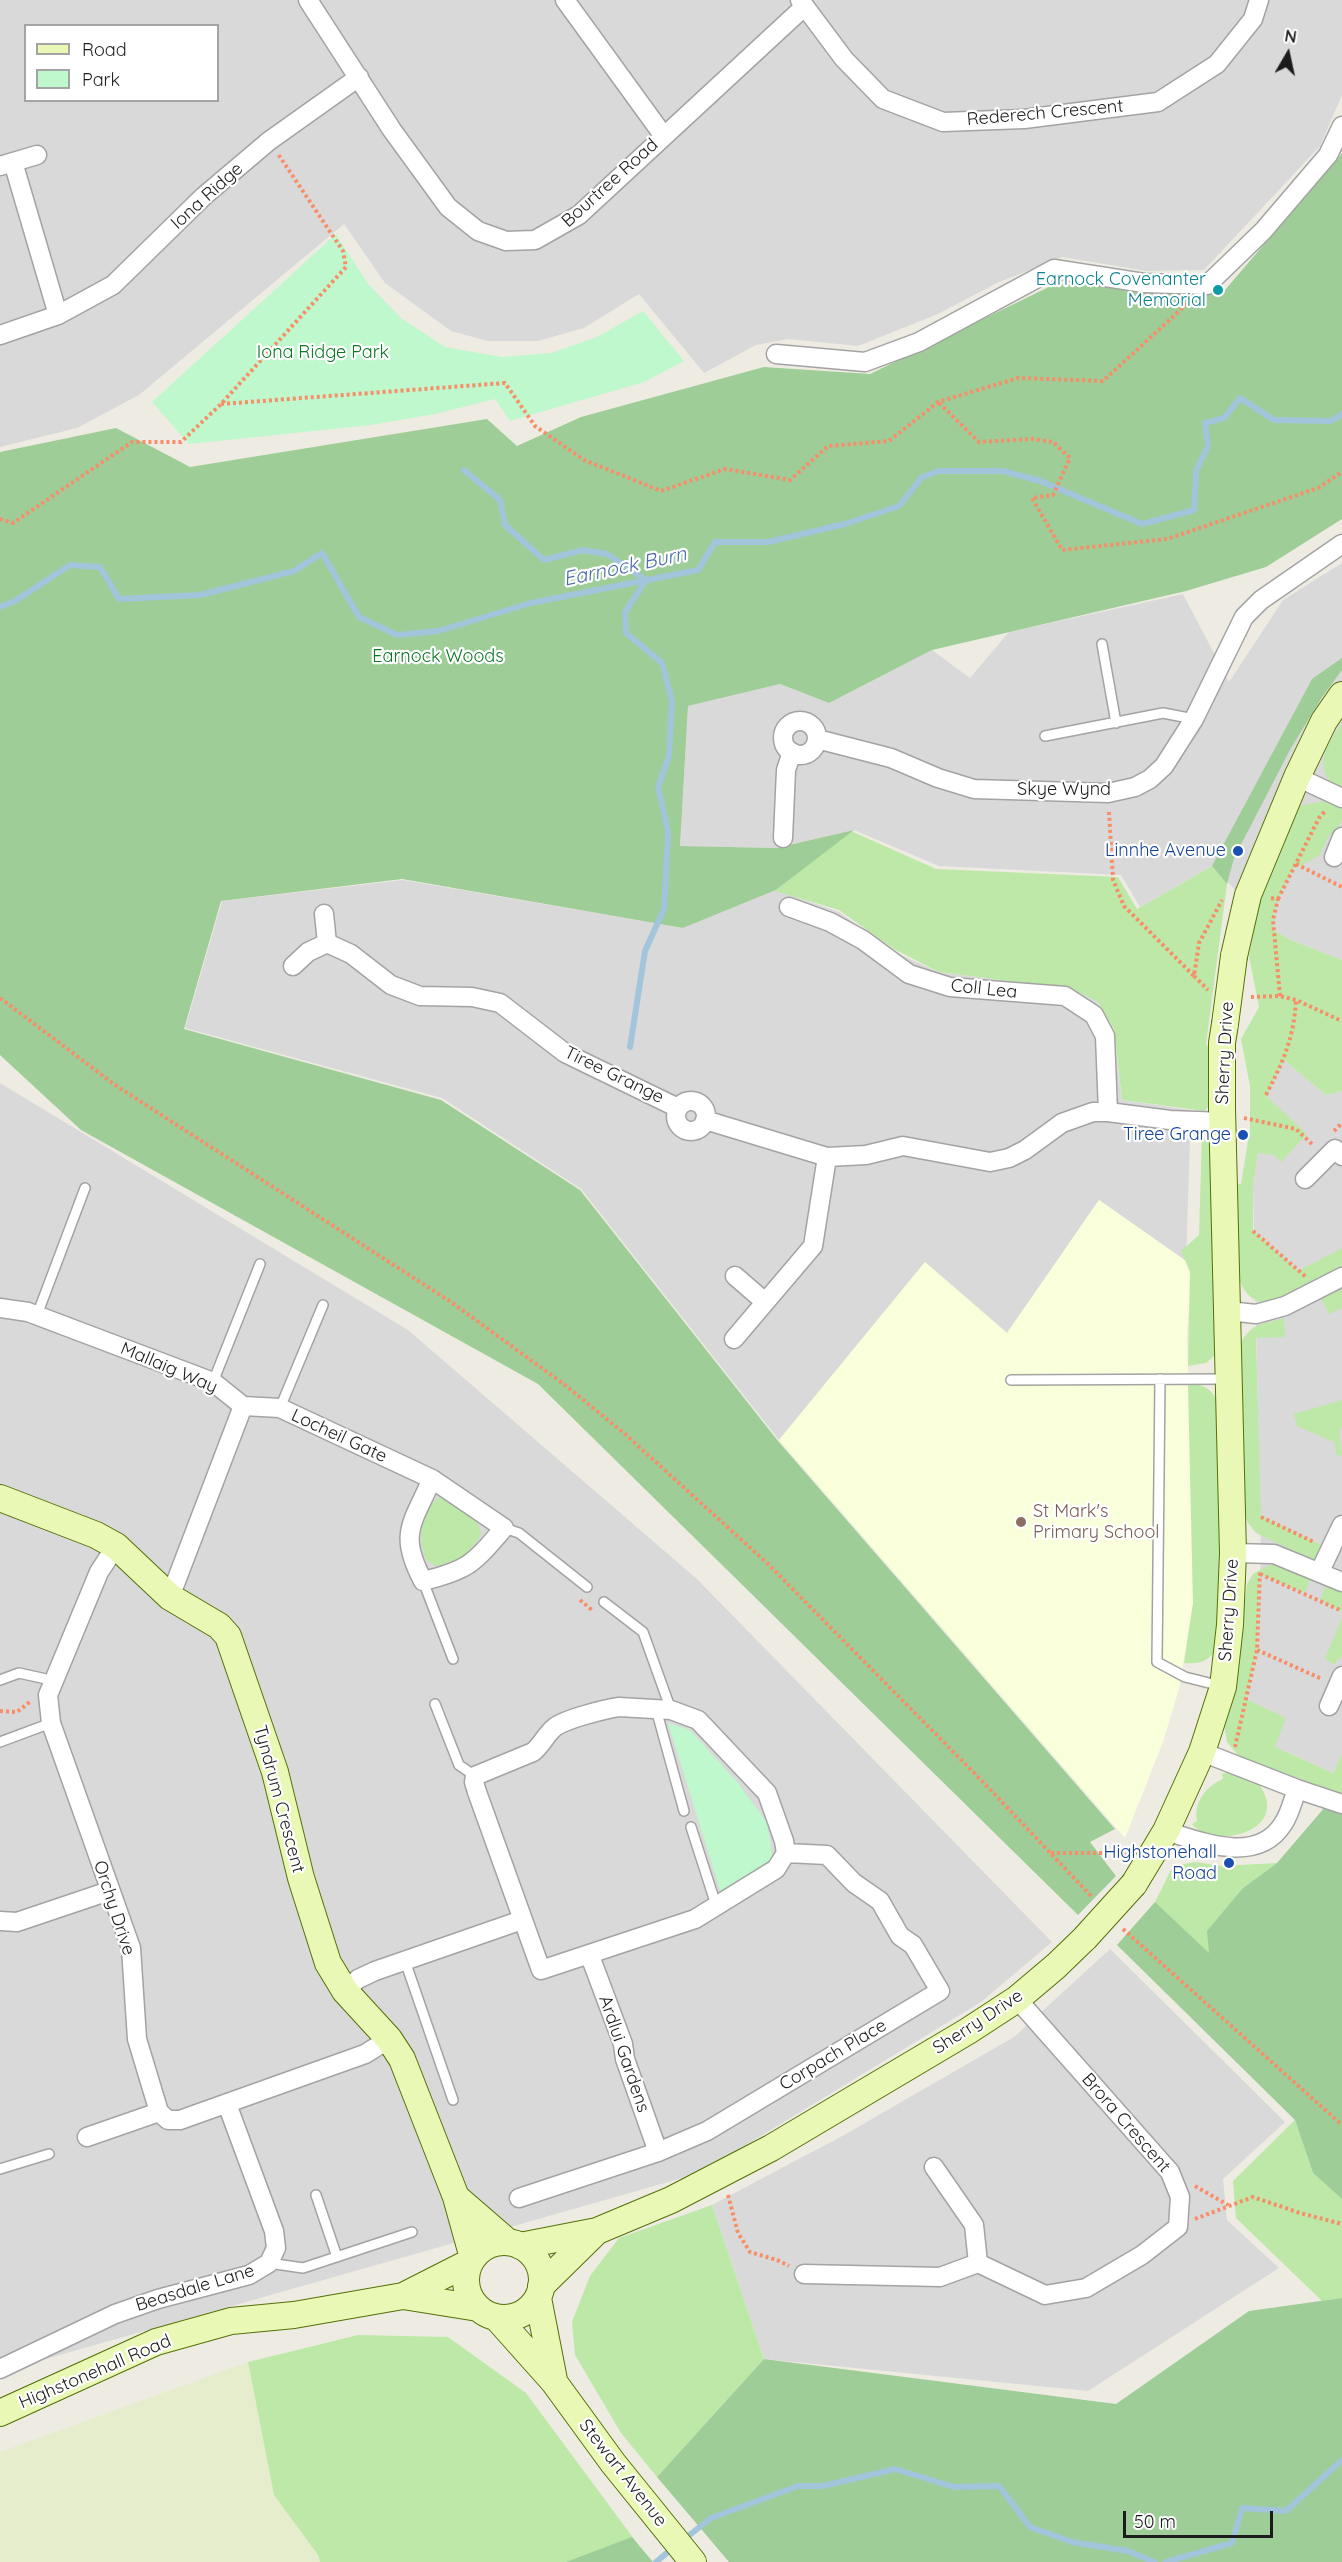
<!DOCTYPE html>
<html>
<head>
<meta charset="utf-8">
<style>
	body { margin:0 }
	#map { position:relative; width:1342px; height:2562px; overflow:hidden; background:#eeece2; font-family:Quicksand,sans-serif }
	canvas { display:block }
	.legend { position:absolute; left:24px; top:24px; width:195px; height:78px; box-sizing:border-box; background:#fff; border:2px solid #a4a4a4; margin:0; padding:8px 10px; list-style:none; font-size:18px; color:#1c1c1c }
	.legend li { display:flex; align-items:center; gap:12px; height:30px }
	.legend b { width:30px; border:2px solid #a4a4a4 }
	.north { position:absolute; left:1258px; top:24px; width:60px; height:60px; -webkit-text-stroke:4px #fff; paint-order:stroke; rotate:9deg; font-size:16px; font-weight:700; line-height:24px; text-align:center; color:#1c1c1c }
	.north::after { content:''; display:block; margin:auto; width:21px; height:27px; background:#1c1c1c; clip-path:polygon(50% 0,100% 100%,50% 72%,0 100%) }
	.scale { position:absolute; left:1123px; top:2511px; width:150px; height:27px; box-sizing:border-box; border:3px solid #1c1c1c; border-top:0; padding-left:8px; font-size:18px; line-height:21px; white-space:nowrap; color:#1c1c1c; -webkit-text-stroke:4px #fff; paint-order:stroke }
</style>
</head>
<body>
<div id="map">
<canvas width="1342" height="2562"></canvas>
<ul class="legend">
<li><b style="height:8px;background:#eaf8b5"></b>Road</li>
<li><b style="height:16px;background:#bef8cc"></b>Park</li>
</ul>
<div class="north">N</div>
<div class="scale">50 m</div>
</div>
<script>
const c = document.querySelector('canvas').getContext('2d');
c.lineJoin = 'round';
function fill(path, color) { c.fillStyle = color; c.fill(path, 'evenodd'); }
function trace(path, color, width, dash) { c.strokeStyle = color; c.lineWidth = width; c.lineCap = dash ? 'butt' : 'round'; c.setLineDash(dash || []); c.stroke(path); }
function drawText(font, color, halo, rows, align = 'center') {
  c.font = font + ' Quicksand,sans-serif'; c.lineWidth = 4.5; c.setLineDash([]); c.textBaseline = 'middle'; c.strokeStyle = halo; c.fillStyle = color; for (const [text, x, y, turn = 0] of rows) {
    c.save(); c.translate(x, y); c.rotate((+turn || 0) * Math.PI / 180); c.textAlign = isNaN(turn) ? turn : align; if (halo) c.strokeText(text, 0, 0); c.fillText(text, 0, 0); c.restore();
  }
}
fill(new Path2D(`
	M0 0H1342V95L1320 146 1204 270 1146 271 1062 257 997 283 938 314 858 346 788 339 756 345 704 373 639 294 584 328 538 341H488L451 331 385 283 344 224 139 395 77 428 0 447ZM26 26H218V100H26Z
	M1342 563V960L1291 940 1274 930 1212 866 1140 907 1121 875 939 866 854 830 776 848 680 846 688 706 780 684 829 703 932 650 970 678 1009 632 1183 594 1229 682 1283 600Z
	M403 880 683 928 776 890 839 912 896 953 939 972 1072 989 1098 1002 1113 1028 1122 1100 1191 1110 1186 1261 1099 1200 1007 1333 925 1262 779 1440 581 1189 442 1098 185 1028 222 901Z
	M1284 1060 1326 1095 1342 1091V1754L1333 1773 1275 1747 1246 1699 1257 1650 1261 1552 1253 1186 1266 1095Z
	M0 1083 408 1330 697 1579 1052 1942 981 2002 700 2173 0 2372Z
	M1110 1949 1285 2122 1223 2179 1227 2220 1279 2268 1088 2391 764 2359 712 2205 844 2135 1014 2037Z`), '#dad9d9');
fill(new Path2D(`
	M1099 1200 1186 1261 1190 1272 1191 1287 1187 1331 1193 1604 1179 1689 1163 1742 1125 1838 779 1440 925 1262 1007 1333Z`), '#f9ffda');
fill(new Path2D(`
	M248 2362 274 2495 318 2555 320 2562H0V2452Z`), '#e5edcd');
fill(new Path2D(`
	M1342 723V790C1309 772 1327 745 1342 723Z
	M1324 801 1342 809V820L1337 831 1330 834 1319 856 1304 863 1301 867 1296 865C1285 885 1271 906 1274 930L1291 940 1342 960V1091L1326 1095 1284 1060 1266 1096 1307 1134 1281 1162 1274 1155 1258 1153 1253 1186V1230L1298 1271 1342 1248V1268L1271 1304C1254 1302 1246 1296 1240 1281L1237 1184H1241L1250 1129V1086L1241 1039 1259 1007 1249 956 1260 897 1293 814 1299 806Z
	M851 831 936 869 1118 877 1137 909 1212 866 1227 884 1206 1044 1212 1053 1211 1103 1205 1111 1122 1100 1114 1029 1098 1002 1072 989 939 972 894 949 839 910 775 891Z
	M1202 1135 1212 1147 1216 1354 1206 1363 1188 1366 1190 1272 1181 1251 1199 1235Z
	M1342 1287V1308L1329 1314 1321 1298Z
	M1284 1318 1285 1337 1256 1338 1261 1516 1325 1547 1317 1562 1256 1533 1248 1523 1244 1512 1240 1344C1253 1321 1262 1325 1284 1318Z
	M1188 1384C1204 1384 1211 1389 1219 1403L1222 1558 1217 1646C1210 1662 1200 1664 1184 1663L1193 1603Z
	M1342 1400V1426L1339 1432 1342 1455 1337 1456 1334 1442 1297 1426 1294 1414Z
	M438 1498C455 1498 481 1518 481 1536L463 1558 437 1566 427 1561C417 1541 420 1514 438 1498Z
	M1269 1565H1279L1311 1577 1305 1593 1260 1574 1257 1649 1246 1699 1286 1718 1275 1747 1333 1773 1342 1754V1804L1331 1800 1334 1791 1247 1760 1237 1754 1227 1742 1224 1725 1236 1676 1247 1584 1253 1574Z
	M1326 1585 1342 1592V1611L1320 1600Z
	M1342 1618V1656L1334 1664 1325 1659Z
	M1229 1772 1236 1773 1258 1783C1294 1831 1214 1851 1192 1824L1197 1821C1193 1803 1206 1786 1223 1779L1222 1774Z
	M1196 1862 1221 1866 1277 1863 1243 1888 1209 1954 1155 1902 1173 1866Z
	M1295 2120 1313 2173 1342 2199V2298L1322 2301 1236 2218 1233 2181Z
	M712 2205 764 2359 657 2477 621 2433 575 2355 572 2322 590 2276 619 2238Z
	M358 2335 448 2337 526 2393 637 2543 581 2562H320L318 2555 274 2495 248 2362Z`), '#bde8a7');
fill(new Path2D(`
	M1342 153V519L1266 567 1186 591 932 650 829 703 780 684 688 706 680 846 776 848 854 830 776 890 683 928 402 879 221 901 184 1029 441 1100 580 1190 778 1441 1115 1829 1090 1842 1116 1876 1078 1915 538 1384 81 1130 0 1055V452L116 428 190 467 487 419 517 446 581 417 764 367 870 374 1055 284 1225 290Z
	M1342 658V670L1322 697 1291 748 1234 858 1227 884 1212 866 1312 679Z
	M1331 1800 1342 1804V2199L1313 2173 1295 2120 1117 1945 1155 1902 1209 1953 1207 1931 1243 1888 1277 1863Z
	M1342 2298V2562H729L657 2477 764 2359 1116 2404 1249 2311Z
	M632 2537 653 2562H566Z`), '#9ecd97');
fill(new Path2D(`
	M336 234 368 284 401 318 445 347 502 357 551 353 597 337 643 311 684 361 644 382 510 421 495 399 435 414 371 425 189 444 152 402Z
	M668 1723 690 1730 738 1783 767 1823 773 1858 721 1893Z`), '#bef8cc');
trace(new Path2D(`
	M464 470 500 500 505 525 544 560 583 550 607 554 646 580 625 612 626 633 662 663 672 701 669 756 658 787 668 832 664 909 645 951 630 1047
	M0 607 15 601 70 565 100 567 119 599 200 595 294 571 322 553 359 617 397 635 438 631 531 603 698 570 715 542H768L845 524 899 506 922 477 939 471H1003L1040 481 1142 524 1194 510 1196 471 1208 446 1205 423 1224 418 1240 398 1274 420 1331 421 1342 414
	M682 2541 711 2518 798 2486H823L895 2469 954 2487 999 2486 1030 2527 1072 2542 1128 2551 1154 2562
	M656 2562 674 2547
	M1166 2562 1232 2543 1242 2508 1286 2511 1342 2460`), '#a2c5db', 6);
const lane = new Path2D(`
	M1102 644 1116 723
	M1045 736 1163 713 1194 719
	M37 1315 85 1188
	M1160 1379 1157 1662 1185 1677 1221 1686
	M1011 1380 1227 1379
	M213 1382 260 1264
	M280 1408 323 1305
	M504 1528 519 1533 587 1587
	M423 1581 453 1659
	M604 1602 643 1632 671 1710
	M0 1680 19 1673 55 1681
	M435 1704 459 1765 475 1776
	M656 1709 684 1811
	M0 1742 51 1723
	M691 1827 717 1908
	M405 1961 453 2100
	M0 2169 49 2154
	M316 2195 337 2257
	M269 2263 303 2268 412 2232`);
const street = new Path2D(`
	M308 0 392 130 448 207 478 231 506 241 535 240 579 215 804 7
	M565 0 663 135
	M800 0 844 59 883 99 943 122 1024 119 1158 102 1217 64 1253 19 1259 0
	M13 162 58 315
	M0 166 37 155
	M0 335 58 315 113 285 204 196 269 141 359 77
	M776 354 865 362 919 342 1054 269 1144 283 1207 285 1263 231 1328 155 1342 126
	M783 738a17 17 0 1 1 34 0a17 17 0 1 1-34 0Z
	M817 739 891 758 938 778 974 789 1108 793 1135 787 1150 779 1164 766 1194 719 1244 617 1261 600 1342 544
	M1297 777 1342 798
	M783 838 786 770 792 752
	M1334 857 1342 837
	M789 907 830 922 863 940 909 974 950 987 1065 996 1094 1015 1105 1036 1108 1112
	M324 914 327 943
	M293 966 308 952 327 943 351 954 391 985 420 996 472 997 500 1003 565 1053 678 1108
	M676 1116a15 15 0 1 1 30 0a15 15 0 1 1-30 0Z
	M705 1120 827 1157 866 1155 903 1146 990 1162 1009 1158 1025 1150 1062 1123 1093 1112H1108L1170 1120 1223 1122
	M1305 1179 1335 1149 1342 1156
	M735 1276 765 1302
	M0 1308 28 1312 213 1382 243 1406
	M1228 1311 1256 1314 1285 1306 1342 1277
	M734 1339 813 1246 827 1157
	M243 1406 280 1408 432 1479 504 1528C474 1563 469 1570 423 1581 398 1534 412 1524 432 1479
	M116 1546 99 1572 48 1695 51 1723 131 1948 137 2039 159 2112 168 2120H180L365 2054 389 2039
	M1233 1553 1274 1554 1342 1582
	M1320 1571 1342 1525
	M170 1597 243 1406
	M1329 1706 1342 1676
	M619 1707 671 1710 698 1720 767 1793 784 1841 786 1853 776 1869 695 1919 541 1970 477 1792 474 1782 475 1776 533 1752C542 1745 546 1734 555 1727 566 1719 605 1709 619 1707Z
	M1202 1752 1297 1789 1342 1804
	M1166 1831C1202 1842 1257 1865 1283 1824 1290 1814 1293 1800 1297 1789
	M0 1921 17 1922 109 1891
	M590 1956 623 2044 625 2059 658 2152
	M345 1991 358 1979 375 1971 522 1920
	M87 2137 159 2112
	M934 2167 974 2225 978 2263
	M519 2198 658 2152 707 2131 940 1991 913 1945 900 1936 880 1901 854 1883 827 1855 786 1853
	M804 2274 940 2277 978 2263 1045 2295 1086 2288 1142 2255 1178 2227 1180 2197 1170 2172 1017 1999
	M0 2369 115 2314 158 2299 249 2275 269 2263 276 2248 274 2231 227 2104`);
const secondary = new Path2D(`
	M1234 956 1248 895 1297 777 1324 721 1342 695
	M0 1498 96 1535 116 1546 170 1597 219 1626 228 1636 275 1772 301 1878 328 1963 345 1991 389 2039 402 2059 456 2197 473 2258
	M1134 1884 1166 1831 1202 1752 1223 1687 1230 1625 1233 1553 1222 1108V1043L1225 1024
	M456 2197 508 2242
	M466 2280a38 38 0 1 1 76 0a38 38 0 1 1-76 0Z
	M520 2246 597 2231 671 2200 771 2148 968 2031 1017 1999 1056 1966 1085 1938
	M541 2286 597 2231
	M403 2296 478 2308
	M538 2298 554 2380
	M496 2317 554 2382 613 2463 693 2562
	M0 2413 156 2342 231 2321 294 2315 403 2296 470 2262`);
trace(lane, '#a3a3a3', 12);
trace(street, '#a3a3a3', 21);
trace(secondary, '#547106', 28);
trace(new Path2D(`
	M939 403 979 442 1032 439 1053 442 1070 458 1053 495 1032 498 1062 550 1167 539 1318 488 1342 472
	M221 404 505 383 535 426 584 460 661 491 725 469 790 480 828 446 889 441 938 402 1018 378 1103 381 1189 302
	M0 519 13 523 132 442H181L221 404 346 267 343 251 278 154
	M1109 812 1113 880 1124 906 1194 976 1199 943 1222 900
	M1296 864 1342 887
	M1271 898 1278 899 1273 920 1280 996
	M1278 899 1319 818 1326 810
	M1194 976 1208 990
	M1251 997 1280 996 1296 1000 1342 1021
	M0 998 115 1085 451 1302 565 1385 625 1434 767 1563 983 1782 1093 1898
	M1266 1095C1283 1062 1294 1038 1296 1000
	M1244 1118 1296 1129 1313 1145
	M1334 1131 1342 1123
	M1253 1231 1306 1277
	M1261 1517 1314 1542
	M1260 1574 1342 1611
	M580 1600 593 1611
	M1257 1650 1322 1679
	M0 1711 17 1712 31 1701
	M1235 1747 1257 1650 1260 1571
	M1051 1853H1111L1127 1855
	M1123 1929 1342 2125
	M1195 2186 1228 2205
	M728 2195 738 2233 750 2252 777 2260 789 2266
	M1195 2219 1253 2197 1300 2213 1342 2224`), '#f88e68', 4, [3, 3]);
trace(lane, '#fff', 9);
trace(street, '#fff', 18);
trace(secondary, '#eaf8b5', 26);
const secondaryBridge = new Path2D(`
	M1225 1024 1234 956
	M1085 1938 1134 1884`);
trace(secondaryBridge, '#547106', 28, []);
trace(secondaryBridge, '#eaf8b5', 26);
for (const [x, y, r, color] of [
	[1218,290,6,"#0f9aa8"],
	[1238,851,6,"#1a4fb4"],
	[1243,1135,6,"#1a4fb4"],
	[1021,1522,6,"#8d6e63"],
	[1229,1863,6,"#1a4fb4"]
]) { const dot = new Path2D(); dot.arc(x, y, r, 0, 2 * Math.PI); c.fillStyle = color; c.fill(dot); trace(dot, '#fff', 2); }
drawText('18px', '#1c1c1c', '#fff', [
	["Rederech Crescent",1045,113,-5],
	["Bourtree Road",610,183,-42],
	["Iona Ridge",207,196,-42],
	["Skye Wynd",1064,790],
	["Coll Lea",984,989,6],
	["Sherry Drive",1225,1053,-87],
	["Tiree Grange",614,1075,26],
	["Mallaig Way",169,1368,23],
	["Locheil Gate",339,1436,25],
	["Sherry Drive",1229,1610,-86],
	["Tyndrum Crescent",279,1799,75],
	["Orchy Drive",114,1908,72],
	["Sherry Drive",978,2022,-33],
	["Ardlui Gardens",624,2054,71],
	["Corpach Place",833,2055,-31],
	["Brora Crescent",1126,2123,49],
	["Beasdale Lane",195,2288,-17],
	["Highstonehall Road",95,2372,-23],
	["Stewart Avenue",623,2473,52]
]);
drawText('18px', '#0d838f', '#fff', [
	["Earnock Covenanter",1206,280],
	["Memorial",1206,301]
], 'right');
drawText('18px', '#0c7826', '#fff', [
	["Iona Ridge Park",323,353],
	["Earnock Woods",438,657]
]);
drawText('18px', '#164399', '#fff', [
	["Linnhe Avenue",1226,851],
	["Tiree Grange",1231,1135],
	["Highstonehall",1217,1853],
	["Road",1217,1874]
], 'right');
drawText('18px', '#785e54', '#fff', [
	["St Mark's",1033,1512],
	["Primary School",1033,1533]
], 'left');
drawText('italic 20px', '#4a6baa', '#fff', [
	["Earnock Burn",625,567,-12]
]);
</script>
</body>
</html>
